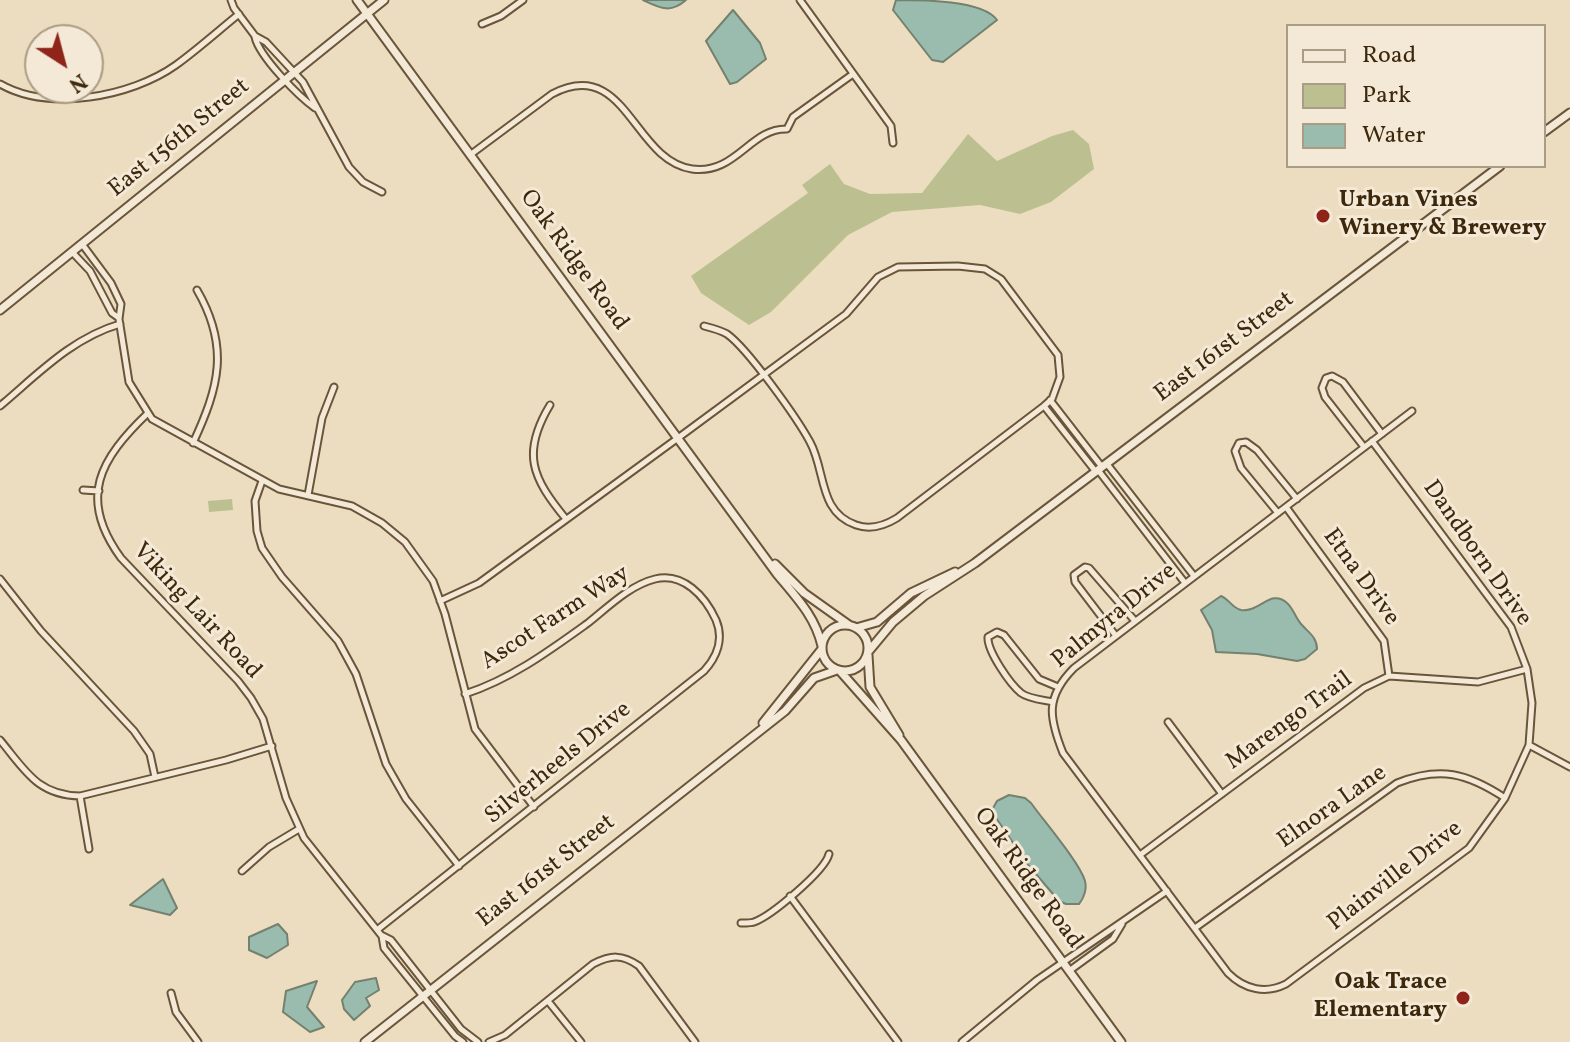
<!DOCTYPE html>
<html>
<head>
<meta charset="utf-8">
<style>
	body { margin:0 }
	#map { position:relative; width:1570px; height:1042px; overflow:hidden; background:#ecddc0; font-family:Vollkorn,serif }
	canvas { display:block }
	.legend { position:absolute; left:1286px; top:24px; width:260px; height:144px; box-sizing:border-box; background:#f3e9d6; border:2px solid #aa9c85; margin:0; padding:10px 14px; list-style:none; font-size:24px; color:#3d280c }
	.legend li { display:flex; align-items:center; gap:16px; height:40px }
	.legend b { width:40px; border:2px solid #aa9c85 }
	.north { position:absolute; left:24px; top:24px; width:80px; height:80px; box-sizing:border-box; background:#f3e9d6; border:2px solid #aa9c85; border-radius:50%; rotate:144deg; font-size:22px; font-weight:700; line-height:32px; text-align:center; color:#3d280c }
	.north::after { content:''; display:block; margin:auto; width:28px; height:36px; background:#8f2418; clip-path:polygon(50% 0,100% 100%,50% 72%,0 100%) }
</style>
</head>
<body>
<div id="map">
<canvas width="1570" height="1042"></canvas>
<ul class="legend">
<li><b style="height:10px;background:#f3e9d6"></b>Road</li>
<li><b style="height:22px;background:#bcc090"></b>Park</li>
<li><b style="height:22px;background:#99bcaf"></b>Water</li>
</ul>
<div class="north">N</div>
</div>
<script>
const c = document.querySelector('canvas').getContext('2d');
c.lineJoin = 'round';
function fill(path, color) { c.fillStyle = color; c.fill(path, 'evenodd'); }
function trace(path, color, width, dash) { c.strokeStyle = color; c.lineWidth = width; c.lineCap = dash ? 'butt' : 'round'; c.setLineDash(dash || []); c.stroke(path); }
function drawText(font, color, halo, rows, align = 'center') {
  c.font = font + ' Vollkorn,serif'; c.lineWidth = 6; c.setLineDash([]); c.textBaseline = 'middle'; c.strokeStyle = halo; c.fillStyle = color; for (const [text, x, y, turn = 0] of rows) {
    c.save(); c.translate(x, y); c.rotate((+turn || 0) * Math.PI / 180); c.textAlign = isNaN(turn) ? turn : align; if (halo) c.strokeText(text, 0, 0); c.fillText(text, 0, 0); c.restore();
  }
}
fill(new Path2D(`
	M1073 130 1089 144 1094 169 1051 202 1020 214 980 205 892 212 848 235 771 312 749 325 701 293 691 276 808 193 802 185 830 164 844 184 870 194 922 193 968 134 997 161 1052 136Z
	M232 499 233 510 209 512 208 501Z`), '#bcc090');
const water = new Path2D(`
	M643 0H686C670 14 660 8 643 0Z
	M896 0C922 0 983 0 997 20L943 62 932 60 893 10Z
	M733 10 760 43 766 59 737 82 730 84 706 41Z
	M1221 596C1229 599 1232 608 1241 610 1259 613 1271 588 1287 603 1293 608 1295 617 1301 624 1308 632 1317 637 1317 649L1305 659 1297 661 1257 654 1216 652 1212 630 1201 610Z
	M1009 795 1025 798 1031 803C1043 820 1080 863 1085 881 1087 889 1084 898 1079 904H1066L1059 901 1029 866 994 815 992 810 997 801Z
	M163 879 177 908 170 915 130 905Z
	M278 924 287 934 288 945 267 958 249 950V937Z
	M376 978 379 990 366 998 370 1006 354 1020 344 1009 342 1000 355 982Z
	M317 981 307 1007 324 1027 310 1032 283 1012 286 991Z`);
fill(water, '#99bcaf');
trace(water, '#74816e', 2);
const minor = new Path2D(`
	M231 0 234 8 255 36 266 42 303 82 349 167 363 182 382 192
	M800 0 891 126 893 143
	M482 24 501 16 523 0
	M255 37C259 56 298 96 315 108
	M0 84C49 112 131 97 176 65 198 49 218 31 239 14
	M470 155 552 94C626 55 633 161 692 169 736 175 750 128 787 129L793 117 853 74
	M82 244 111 283 121 304 119 319 129 382 152 419 279 489 352 506 382 523 405 542 433 581 445 614 475 729 534 807
	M72 252 90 271 112 313 119 318
	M1050 400 1102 467
	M550 405C521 453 532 478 566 519
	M0 406C38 374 72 338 120 324
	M1044 406 1096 472
	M148 413C100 459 77 498 121 558L238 681 251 698 263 719 286 798 304 838 381 935 391 940 461 1029 478 1042
	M1372 441 1511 627 1527 669 1532 703 1529 745 1505 798 1469 848 1286 984C1266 994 1245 990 1228 973L1063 753C1049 718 1045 697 1074 668L1412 411
	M193 443C219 387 230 347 197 290
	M1364 447 1325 397 1322 388 1326 378 1332 376 1343 382 1382 434
	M1107 464 1194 576
	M1098 470 1185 583
	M262 481 255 501 257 531 262 548 282 577 338 641 356 674 386 764 406 799 459 866
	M83 490 99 491
	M308 495 322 418 334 387
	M1286 507 1384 641 1389 676
	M1278 513 1241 468 1235 451 1239 443 1246 442 1257 450 1297 499
	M0 579 41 631 134 731 150 754 155 777
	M440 601 479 583 678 438 846 314 878 277 898 267 958 266 985 269 1001 279 1058 355 1060 377 1052 399 1044 406 897 518C884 526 870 530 856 525 818 512 826 471 810 442 797 418 748 349 727 334 720 330 712 328 704 326
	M1116 636 1075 582 1074 575 1085 567 1089 568 1135 621
	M1053 702C1044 700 1029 699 1021 693 1010 684 987 651 988 637L997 632 1004 635 1039 679 1058 687
	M1168 722 1222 794
	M0 740C25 770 37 795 80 796L226 760 272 746
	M1529 745 1570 767
	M80 796 89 849
	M1140 855 1364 688 1389 676 1478 682 1527 669
	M242 871 269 847 299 829
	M790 896 898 1042
	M741 923C743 923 752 923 754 922 771 916 825 871 829 854
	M1195 928 1397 783C1440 766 1467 773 1505 798
	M377 930 704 671C717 657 724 639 716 620 705 596 683 572 655 579 630 585 607 608 588 623 549 651 511 679 465 694
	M382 936 384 948 455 1036 463 1042
	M1069 971 1113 939 1122 924
	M171 993 176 1012 198 1042
	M548 1001 581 1042
	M489 1042 505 1035 593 964C611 955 622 954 639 966L695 1042
	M962 1042 1037 980 1167 891`);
const tertiary = new Path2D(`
	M357 0 777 574C796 597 815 616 822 646
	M1544 132 1570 113
	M0 310 384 0
	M775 564 804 593 849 625
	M822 648a23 23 0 1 1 46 0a23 23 0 1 1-46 0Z
	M856 628 877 622 911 593 955 572
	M868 652 893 622 924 596 975 563 1500 166
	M868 655 870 687 899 735
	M840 671 901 740 1121 1042
	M763 723 822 649
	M365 1042 785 711 814 678 837 670`);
trace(minor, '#695539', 9);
trace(tertiary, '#695539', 11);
trace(minor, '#f3e9d6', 5);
trace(tertiary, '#f3e9d6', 7);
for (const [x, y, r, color] of [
	[1323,216,8,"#8f2418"],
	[1463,998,8,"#8f2418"]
]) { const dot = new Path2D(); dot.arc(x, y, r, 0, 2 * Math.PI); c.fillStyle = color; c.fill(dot); trace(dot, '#f3e9d6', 3); }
drawText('24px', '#3d280c', '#f3e9d6', [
	["East 156th Street",180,139,-39],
	["Oak Ridge Road",573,261,54],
	["East 161st Street",1225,348,-37],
	["Dandborn Drive",1476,554,55],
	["Etna Drive",1360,578,54],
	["Viking Lair Road",196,612,47],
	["Palmyra Drive",1115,617,-39],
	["Ascot Farm Way",556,619,-33],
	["Marengo Trail",1290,722,-36],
	["Silverheels Drive",559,764,-39],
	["Elnora Lane",1333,808,-35],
	["East 161st Street",547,872,-38],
	["Plainville Drive",1396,877,-38],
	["Oak Ridge Road",1027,879,54]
]);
drawText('bold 24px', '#3d280c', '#f3e9d6', [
	["Urban Vines",1339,202],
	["Winery & Brewery",1339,230],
	["Oak Trace",1447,984,"right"],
	["Elementary",1447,1012,"right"]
], 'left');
</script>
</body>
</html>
